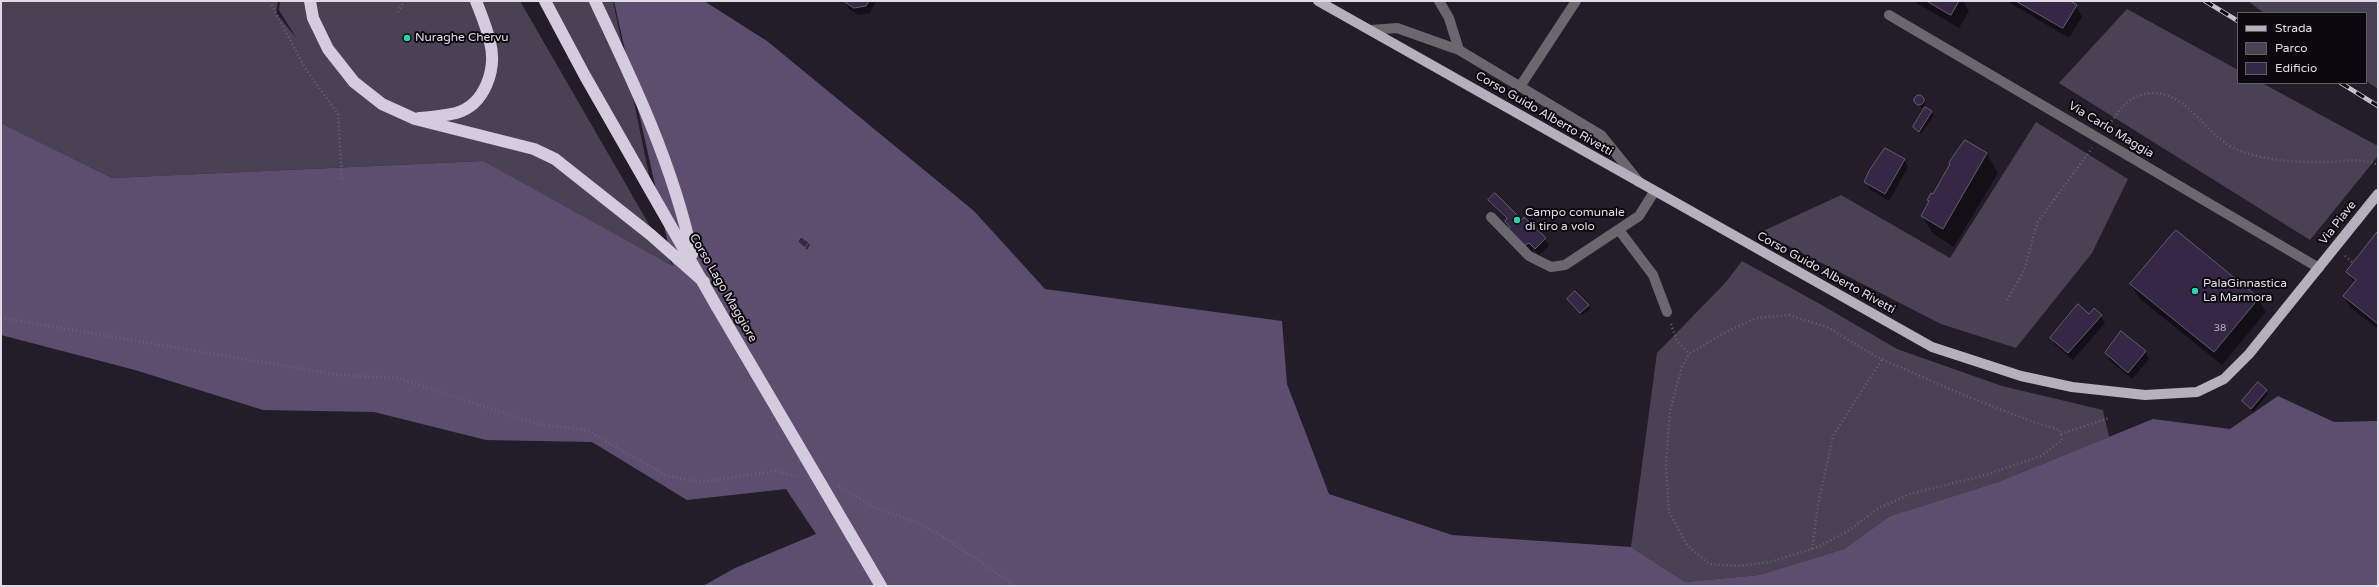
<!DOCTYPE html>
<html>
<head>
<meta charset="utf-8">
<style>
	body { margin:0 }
	#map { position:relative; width:2379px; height:587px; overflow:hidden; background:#231d2a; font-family:"Varela Round",sans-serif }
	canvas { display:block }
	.frame { position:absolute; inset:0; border:2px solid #e0dce5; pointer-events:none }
	.legend { position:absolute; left:2237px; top:12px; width:130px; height:72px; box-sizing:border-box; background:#0b080e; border:1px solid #605d64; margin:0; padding:5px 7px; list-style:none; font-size:12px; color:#e0dce5 }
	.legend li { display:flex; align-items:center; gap:8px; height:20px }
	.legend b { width:20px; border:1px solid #605d64 }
</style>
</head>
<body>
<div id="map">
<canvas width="2379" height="587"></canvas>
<div class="frame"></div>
<ul class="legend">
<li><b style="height:5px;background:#b6b0be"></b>Strada</li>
<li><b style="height:11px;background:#4a4155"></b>Parco</li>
<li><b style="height:11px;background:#362746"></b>Edificio</li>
</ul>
</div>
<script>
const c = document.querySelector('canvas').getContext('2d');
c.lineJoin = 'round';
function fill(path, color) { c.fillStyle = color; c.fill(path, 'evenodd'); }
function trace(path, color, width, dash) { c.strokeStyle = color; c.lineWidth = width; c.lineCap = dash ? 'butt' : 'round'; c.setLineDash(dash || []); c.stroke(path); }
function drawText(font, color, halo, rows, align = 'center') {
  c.font = font + ' "Varela Round",sans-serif'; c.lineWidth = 4; c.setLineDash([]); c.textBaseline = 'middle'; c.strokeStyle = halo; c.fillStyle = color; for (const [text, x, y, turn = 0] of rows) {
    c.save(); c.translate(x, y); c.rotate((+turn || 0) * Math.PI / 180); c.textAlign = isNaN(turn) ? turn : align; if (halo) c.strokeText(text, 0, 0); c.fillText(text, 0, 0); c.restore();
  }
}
fill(new Path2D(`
	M1 1H278L276 13 297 39 279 10 280 1H520L673 266 482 161 112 178 1 123Z
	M545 1H613L653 194Z
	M2248 1H2378V89L2366 81V13H2264Z
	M2127 9 2238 70V83H2262L2378 146V156L2310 240 2059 83Z
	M2036 122 2128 179 2092 253 2016 348 1941 324 1761 232 1841 195 1950 258Z
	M1742 261 1820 304 1897 349 2002 386 2103 410 2109 437 1998 482 1890 516 1844 549 1759 575 1685 582 1631 547 1657 353 1726 282Z`), '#4a4155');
fill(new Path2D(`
	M614 1H704L767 41 974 211 1045 289 1282 321 1287 384 1329 494 1452 535 1631 547 1685 582 1759 575 1844 549 1890 516 1998 482 2153 419 2230 429 2278 396 2334 422 2378 421V586H703L735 568 816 534 786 489 687 500 592 442 486 440 374 412 263 410 135 370 1 335V123L112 178 483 161 673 266Z`), '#5d4e70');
fill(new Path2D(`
	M876 1 870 13 859 15 849 9 845 1Z
	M1913 1H1963L1969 11 1959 28Z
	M2007 1H2068L2076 6 2082 17 2069 38Z
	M1918 96 1926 103 1922 109 1915 97Z
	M1925 108 1934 115 1921 134 1914 127Z
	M1965 141 1987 154 1998 173 1954 247 1933 234 1922 216Z
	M1904 160 1908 167 1889 201 1870 189 1866 182Z
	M1489 200 1522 221 1545 239 1549 246 1539 255 1534 250 1529 253 1507 220Z
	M2378 233V329L2350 307 2344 296 2355 283 2347 272Z
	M799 242H808L810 245 807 250Z
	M2131 284 2258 299 2266 312 2222 365 2139 298Z
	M1568 300 1588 305 1590 309 1582 315Z
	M2089 315 2101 316 2105 323 2073 360 2055 345 2051 338Z
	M2121 332 2145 352 2149 359 2132 379 2110 361 2106 354Z
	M2266 391 2268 394 2253 412 2243 401Z`), '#0007');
const building = new Path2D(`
	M844 1H869L866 6 854 8Z
	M1927 1H1959L1951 15Z
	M2016 1H2070L2077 5 2063 28Z
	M1914 100a5 5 0 1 1 10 0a5 5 0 1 1-10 0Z
	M1925 107 1932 111 1919 132 1913 127Z
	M1965 140 1987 153 1943 229 1921 216 1929 201 1927 200 1931 193 1933 194 1950 164 1949 163Z
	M1885 148 1905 159 1885 194 1864 182 1869 171Z
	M1495 193 1522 220 1524 217 1546 238 1535 249 1529 243 1524 246 1507 230 1510 227 1505 221 1507 218 1488 200Z
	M2176 230 2259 298 2214 352 2130 284Z
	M2378 231V324L2343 296 2356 280 2346 272Z
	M801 237 809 242 805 248 798 242Z
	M1575 291 1589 305 1580 313 1567 299Z
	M2078 304 2089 314 2094 308 2102 315 2068 353 2050 338Z
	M2121 331 2146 351 2128 373 2105 353Z
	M2258 382 2267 390 2251 409 2242 401Z`);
fill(building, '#362746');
trace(building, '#645d6c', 1);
trace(new Path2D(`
	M271 1V4L305 68 338 114 342 179
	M398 12 404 1
	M2107 128C2119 111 2128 94 2152 93 2188 92 2206 137 2238 150 2263 160 2292 162 2319 162 2338 163 2360 156 2378 165
	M2345 256 2352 262
	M2007 300 2024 271 2037 223 2092 148
	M1789 315 1827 327 1877 357 1966 396 2033 422 2060 430 2062 440 2041 456 1982 476 1910 494 1877 509 1848 531 1818 547 1770 562 1738 566 1709 564 1687 545 1669 512 1666 465 1670 411 1682 367 1689 354 1722 334 1756 318Z
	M1 318 338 375 397 378 541 425 586 430 667 476 701 482 776 471 799 477
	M1671 324 1677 341 1689 354
	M2061 434 2109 418
	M839 486 876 508 916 522 942 536 1015 586
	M1812 549 1818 505 1833 436 1882 359`), '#68636e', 2.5, [1, 3]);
trace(new Path2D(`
	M1439 1 1449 18 1459 50
	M1889 15 2319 268
	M1371 30 1397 28 1459 50 1601 135 1639 182
	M1521 85 1576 1
	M1491 217 1529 256 1551 267 1565 265 1639 216 1654 192
	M1619 230 1653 275 1667 312`), '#6a676e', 10);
trace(new Path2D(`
	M1318 1 1932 347 2021 376 2072 387 2145 395 2197 392 2224 379 2249 354 2378 194`), '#b6b0be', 10);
trace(new Path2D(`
	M310 1 313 18 328 49 354 82 382 104 415 119 534 149 555 159 651 235 704 282
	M545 1 585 76 717 307
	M595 1C634 83 673 165 692 254
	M419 118C431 117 444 116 456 113 485 105 497 69 490 42 487 28 481 14 476 1`), '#d4ccde', 12);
const rail = new Path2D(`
	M2205 1 2238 21
	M2341 83 2378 106`);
trace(rail, '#c5c0ca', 4.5);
trace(rail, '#0b080e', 3, [9]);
trace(new Path2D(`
	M717 307 881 586`), '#d4ccde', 12);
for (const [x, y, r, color] of [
	[407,38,4,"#29d5ad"],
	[1517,220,4,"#29d5ad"],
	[2195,291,4,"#29d5ad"]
]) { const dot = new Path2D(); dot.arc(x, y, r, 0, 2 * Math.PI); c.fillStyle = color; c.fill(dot); trace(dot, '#0b080e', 1.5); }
drawText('10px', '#b6afbd', null, [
	["38",2220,328]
]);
drawText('12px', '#e0dce5', '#0b080e', [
	["Nuraghe Chervu",415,38],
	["Campo comunale",1525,213],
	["di tiro a volo",1525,227],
	["PalaGinnastica",2203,284],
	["La Marmora",2203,298]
], 'left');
drawText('12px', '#e0dce5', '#0b080e', [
	["Corso Guido Alberto Rivetti",1544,114,30],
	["Via Carlo Maggia",2111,130,31],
	["Via Piave",2338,223,-52],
	["Corso Guido Alberto Rivetti",1826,273,29],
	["Corso Lago Maggiore",723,288,60]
]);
</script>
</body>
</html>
